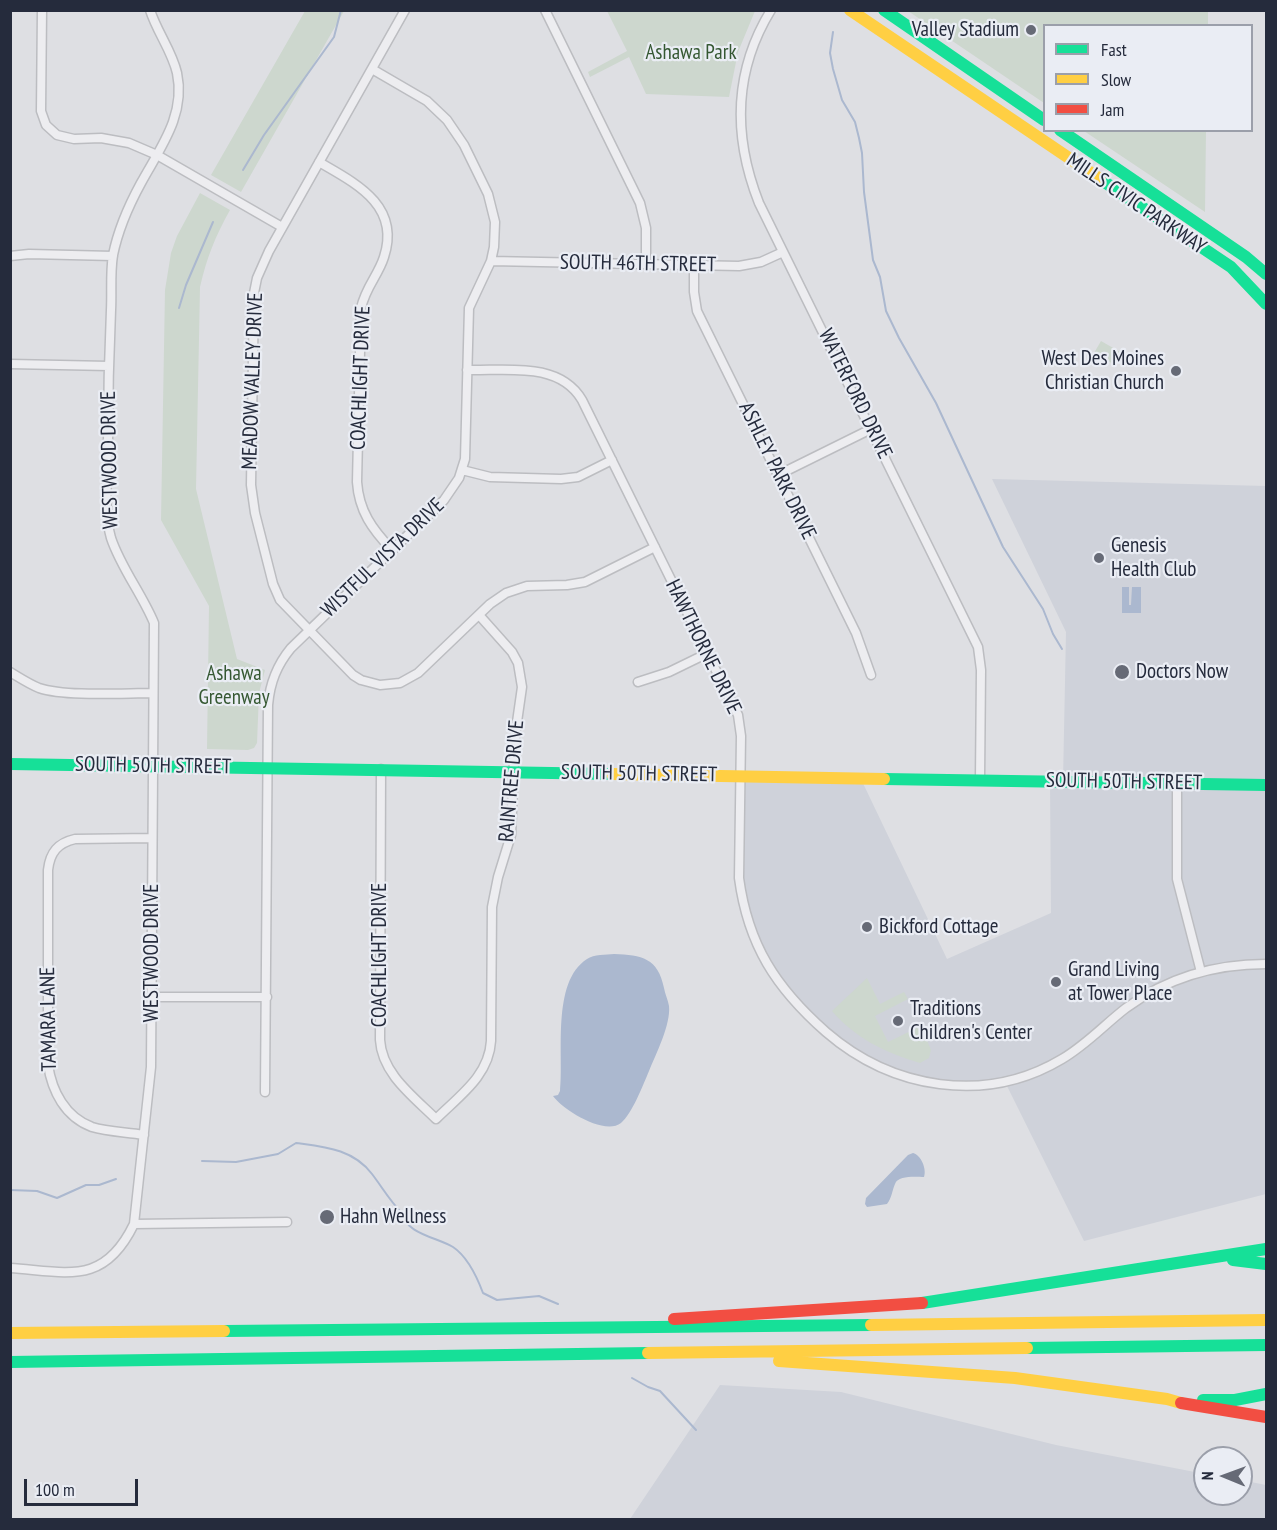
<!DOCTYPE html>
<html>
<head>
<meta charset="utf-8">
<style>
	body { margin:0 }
	#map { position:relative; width:1277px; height:1530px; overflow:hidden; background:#dedfe3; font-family:"PT Sans Narrow",sans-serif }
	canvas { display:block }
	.frame { position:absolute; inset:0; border:12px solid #252b3c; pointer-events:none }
	.legend { position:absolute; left:1043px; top:24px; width:210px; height:108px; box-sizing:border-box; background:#eaedf4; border:2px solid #9b9faa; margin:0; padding:8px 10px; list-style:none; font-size:18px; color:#252b3c }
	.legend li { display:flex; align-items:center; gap:12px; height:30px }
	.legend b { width:30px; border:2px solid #9b9faa }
	.north { position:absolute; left:1193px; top:1446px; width:60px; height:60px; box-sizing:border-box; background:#eaedf4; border:2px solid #9b9faa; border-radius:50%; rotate:271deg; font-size:16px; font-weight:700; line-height:24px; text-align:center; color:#252b3c }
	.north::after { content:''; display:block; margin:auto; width:21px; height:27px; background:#666a76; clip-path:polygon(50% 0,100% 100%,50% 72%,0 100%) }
	.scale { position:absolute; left:24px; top:1479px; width:114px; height:27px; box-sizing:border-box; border:3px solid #252b3c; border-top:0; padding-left:8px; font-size:18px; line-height:21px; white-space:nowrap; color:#252b3c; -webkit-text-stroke:4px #eaedf4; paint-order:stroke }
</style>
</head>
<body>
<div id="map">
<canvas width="1277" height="1530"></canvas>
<div class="frame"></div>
<ul class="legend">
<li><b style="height:8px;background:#16e098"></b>Fast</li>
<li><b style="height:8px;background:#ffcf43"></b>Slow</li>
<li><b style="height:8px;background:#f24e42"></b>Jam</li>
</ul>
<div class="north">N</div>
<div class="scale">100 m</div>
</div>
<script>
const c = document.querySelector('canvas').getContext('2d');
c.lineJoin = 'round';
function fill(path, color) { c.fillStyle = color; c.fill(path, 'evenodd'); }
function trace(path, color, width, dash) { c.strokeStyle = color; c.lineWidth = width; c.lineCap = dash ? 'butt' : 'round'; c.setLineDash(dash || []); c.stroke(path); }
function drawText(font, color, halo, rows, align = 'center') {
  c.font = font + ' "PT Sans Narrow",sans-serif'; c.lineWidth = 4.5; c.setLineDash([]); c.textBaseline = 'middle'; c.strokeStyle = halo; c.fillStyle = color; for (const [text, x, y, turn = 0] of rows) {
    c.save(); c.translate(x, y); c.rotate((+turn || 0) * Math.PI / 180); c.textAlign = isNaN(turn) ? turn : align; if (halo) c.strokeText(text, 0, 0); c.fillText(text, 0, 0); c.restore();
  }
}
fill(new Path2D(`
	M992 479 1266 486V1194L1084 1241 1005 1082 966 1086 901 1076 827 1032 766 965 742 898 740 775 860 777 947 959 1051 913 1050 781H1063L1066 632Z
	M720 1385 841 1392 1056 1445 1205 1474V1494H1241V1480L1266 1485V1519H630Z`), '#cfd2da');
fill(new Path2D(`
	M305 11H344L241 192 211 175Z
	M607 11H755L738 52 729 97 646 94 629 57 590 77 588 72 627 51Z
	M908 11H1208V25L1044 26V103Z
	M1084 131H1206L1205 212Z
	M200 193 230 210C215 237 207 257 200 287L196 489 237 659 265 670 259 693 257 743 254 748 248 750 207 749 209 606 161 520 165 290 171 253 177 236Z
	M1101 341 1122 353 1115 365 1094 353Z
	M867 978 880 1004 904 992 908 999 875 1016 888 1042 921 1026 931 1050 929 1058 920 1063C886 1053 855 1038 832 1011Z`), '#cdd7ce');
fill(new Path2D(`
	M1122 587H1129V605H1131L1132 587H1141V613H1122Z
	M614 954C642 955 658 958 664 988 665 994 668 1000 669 1006 671 1024 656 1054 649 1071 643 1085 632 1114 621 1123 604 1136 562 1109 553 1096L558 1095 560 1091C564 1055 551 982 587 959 594 954 606 955 614 954Z
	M913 1153C921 1155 927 1169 924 1177 916 1177 898 1175 895 1184 892 1191 892 1197 887 1204L867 1207 865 1204 866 1198 908 1155Z`), '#abb8cf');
trace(new Path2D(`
	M833 32 830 53 833 69 842 100 855 122 859 138 862 153 864 192 873 260 880 277 886 311 899 338 936 403 1003 547 1043 609 1053 634 1062 649
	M243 170 264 135 334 37 341 10
	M179 308 186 285 213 222
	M202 1161 236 1162 278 1154 296 1143C325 1147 353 1149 372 1174 382 1187 390 1201 401 1212 406 1234 436 1237 453 1247 468 1257 477 1277 483 1293L497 1300 539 1296 558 1304
	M10 1190 37 1191 57 1198 86 1185H99L116 1179
	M632 1378 648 1387 660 1391 696 1430`), '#abb8cf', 2);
const street = new Path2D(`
	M42 10 41 111 46 125 57 135 74 139 101 138 129 143 157 155 282 227
	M405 10 269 251 257 278 254 293 251 485 255 513 273 584 280 600 353 675 361 680 380 685 400 683 418 673 490 604 506 593 527 586 567 585 585 582 655 547
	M545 10 640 203 646 228V264
	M771 10C733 72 733 137 759 203L978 647 981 670 980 779
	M319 162C355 183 401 205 384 257 378 276 366 286 361 308L357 482C359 511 372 529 392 550
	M10 256 29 254 113 256
	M491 261 739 266 761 262 783 252
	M694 265V292L697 311 856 633 871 675
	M10 364 109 366
	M467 370C506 371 559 361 582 400L738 715 741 736 739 878C748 945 776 988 826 1032 892 1089 985 1105 1062 1059 1086 1045 1104 1025 1126 1008 1167 978 1216 964 1266 964
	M462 470 490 477 561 479 578 477 612 460
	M778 475 871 429
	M10 672C20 678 29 684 39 688 66 697 123 693 153 693
	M638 682 669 672 708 653
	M381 769 380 1040C382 1074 414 1097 436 1119 459 1096 489 1076 491 1041L492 907 498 877 511 835 515 736 522 687 518 663 512 652 479 615
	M1177 783V879L1201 972
	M152 997H267
	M265 1092 268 705C270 682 277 665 291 648L444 500 459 478 465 459 469 308 491 261 494 247 495 222 488 194 464 145 447 120 427 101 372 69
	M144 1135C127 1132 108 1132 92 1127 65 1117 52 1091 48 1065V870C50 852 58 843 75 839L152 838
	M134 1224 287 1222
	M10 1268C68 1272 104 1286 134 1224L151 1067 154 623C142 594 121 568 111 538 103 510 108 471 108 442 108 398 109 354 111 310 112 292 110 273 113 255 118 230 129 205 141 183 160 148 186 115 177 73 172 51 157 32 150 10`);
trace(street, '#bcbdc1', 11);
trace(street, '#ededf0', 8);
trace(new Path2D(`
	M884 10 1044 120
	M1060 130 1246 257 1266 274
	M1100 179 1231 267 1266 304
	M10 764 612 774
	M884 779 1266 785
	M1233 1260 1266 1264
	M922 1303 1266 1249
	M224 1331 871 1325
	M1027 1348 1266 1345
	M10 1362 648 1353
	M1203 1400H1235L1266 1394`), '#16e098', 12);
trace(new Path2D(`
	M850 10 1100 179
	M612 774 884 779
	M871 1325 1266 1320
	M10 1333 224 1331
	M648 1353 1027 1348
	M779 1361 1015 1378 1167 1399 1181 1403`), '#ffcf43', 12);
trace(new Path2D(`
	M674 1319 922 1303
	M1181 1403 1266 1417`), '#f24e42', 12);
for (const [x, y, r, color] of [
	[1031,30,6,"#666a76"],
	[1176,371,6,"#666a76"],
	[1099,558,6,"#666a76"],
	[1122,672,8,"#666a76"],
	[867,927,6,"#666a76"],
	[1056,982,6,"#666a76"],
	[898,1021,6,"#666a76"],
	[327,1217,8,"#666a76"]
]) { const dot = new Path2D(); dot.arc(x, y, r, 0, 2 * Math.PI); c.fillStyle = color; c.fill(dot); trace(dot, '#eaedf4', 2); }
drawText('21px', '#252b3c', '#eaedf4', [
	["Valley Stadium",1019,30,"right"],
	["West Des Moines",1164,359,"right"],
	["Christian Church",1164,383,"right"],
	["Genesis",1111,546],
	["Health Club",1111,570],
	["Doctors Now",1136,672],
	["Bickford Cottage",879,927],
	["Grand Living",1068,970],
	["at Tower Place",1068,994],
	["Traditions",910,1009],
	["Children's Center",910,1033],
	["Hahn Wellness",340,1217]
], 'left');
drawText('21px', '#355832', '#eaedf4', [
	["Ashawa Park",691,53],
	["Ashawa",234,674],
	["Greenway",234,698]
]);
drawText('21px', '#252b3c', '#eaedf4', [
	["MILLS CIVIC PARKWAY",1136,204,34],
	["SOUTH 46TH STREET",638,264,1],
	["COACHLIGHT DRIVE",361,378,-88],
	["MEADOW VALLEY DRIVE",253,381,-88],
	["WATERFORD DRIVE",855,394,64],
	["WESTWOOD DRIVE",110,460,-91],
	["ASHLEY PARK DRIVE",777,471,64],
	["WISTFUL VISTA DRIVE",383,558,-44],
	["HAWTHORNE DRIVE",703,647,64],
	["SOUTH 50TH STREET",153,766,1],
	["SOUTH 50TH STREET",639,774,1],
	["RAINTREE DRIVE",512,781,-85],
	["SOUTH 50TH STREET",1124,782,1],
	["WESTWOOD DRIVE",152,953,-90],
	["COACHLIGHT DRIVE",380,955,-90],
	["TAMARA LANE",49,1019,-91]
]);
</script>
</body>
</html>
